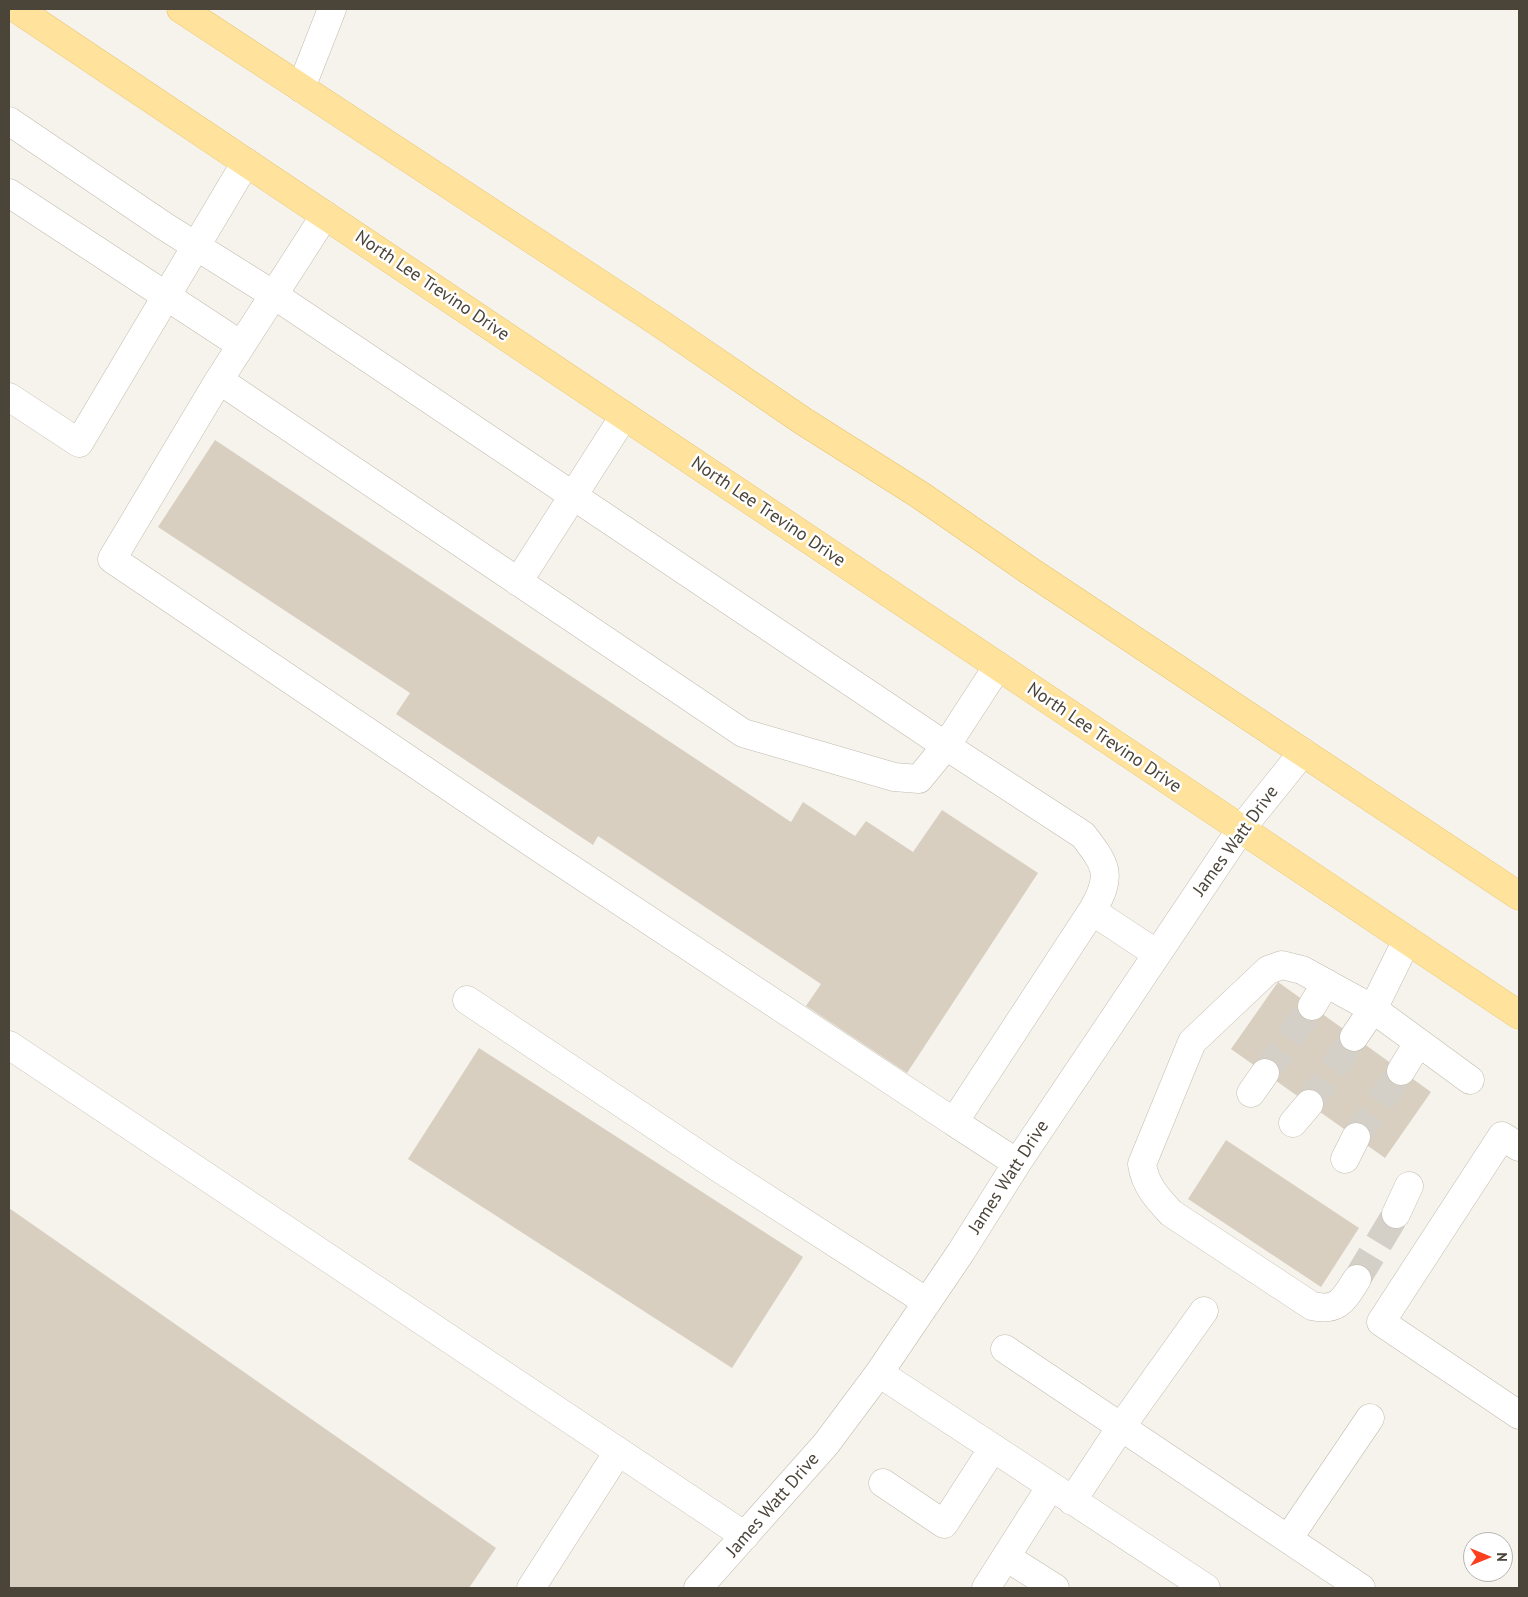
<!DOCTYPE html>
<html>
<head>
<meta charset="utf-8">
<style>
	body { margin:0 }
	#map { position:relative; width:1528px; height:1597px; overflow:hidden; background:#f6f3ec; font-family:"PT Sans",sans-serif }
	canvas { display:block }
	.frame { position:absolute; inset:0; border:10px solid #4b4439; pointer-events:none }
	.north { position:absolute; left:1463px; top:1532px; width:50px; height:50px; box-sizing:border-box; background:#fff; border:1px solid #b7b4b0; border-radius:50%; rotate:90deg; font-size:14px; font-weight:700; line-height:20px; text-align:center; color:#4b4439 }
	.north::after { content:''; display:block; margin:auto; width:18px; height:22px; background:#fc3f1d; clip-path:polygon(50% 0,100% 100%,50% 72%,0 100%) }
</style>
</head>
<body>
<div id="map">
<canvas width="1528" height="1597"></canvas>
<div class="frame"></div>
<div class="north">N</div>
</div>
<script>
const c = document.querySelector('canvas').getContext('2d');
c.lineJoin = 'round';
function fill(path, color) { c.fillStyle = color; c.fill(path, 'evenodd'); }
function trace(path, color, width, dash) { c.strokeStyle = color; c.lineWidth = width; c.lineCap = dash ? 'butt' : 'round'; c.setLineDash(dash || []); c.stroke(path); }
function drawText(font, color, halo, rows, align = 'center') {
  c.font = font + ' "PT Sans",sans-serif'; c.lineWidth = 5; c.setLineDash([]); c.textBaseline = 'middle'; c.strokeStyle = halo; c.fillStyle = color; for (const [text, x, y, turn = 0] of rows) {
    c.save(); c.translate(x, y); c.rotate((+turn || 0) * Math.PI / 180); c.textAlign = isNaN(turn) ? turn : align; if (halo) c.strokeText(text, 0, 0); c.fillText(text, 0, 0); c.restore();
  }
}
fill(new Path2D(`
	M215 440 791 822 803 802 855 836 866 821 913 852 942 810 1038 873 907 1073 806 1006 821 984 598 836 593 845 396 714 410 693 158 527Z
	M1278 982 1431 1092 1385 1158 1231 1049Z
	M479 1048 803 1257 732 1368 408 1159Z
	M1226 1140 1359 1228 1321 1287 1188 1199Z
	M9 1208 496 1548 469 1588H9Z`), '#d8cfc1');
trace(new Path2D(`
	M1265 1073 1312 1006
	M1309 1104 1354 1037
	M1356 1137 1401 1071
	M1357 1279 1396 1214`), '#d4d0c8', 28, [28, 14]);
const minor = new Path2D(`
	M301 88 332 9
	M9 121 164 226 274 295 946 746 1083 835C1107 866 1113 875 1092 911
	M9 193 241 345
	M325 215 219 380 743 733 894 777 919 779 946 746 998 666
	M219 380 112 559 538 847 954 1122
	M9 397 79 443 246 162
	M518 582 624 416
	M1407 940 1373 1009 1470 1080
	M467 1000 722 1170 927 1302
	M1312 1006 1326 983
	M1354 1037 1373 1009 1302 970 1282 965 1268 970 1192 1042 1142 1164C1145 1185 1157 1198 1171 1213L1312 1306C1339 1312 1344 1299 1357 1279
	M9 1045 745 1536
	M1401 1071 1418 1043
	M1251 1093 1265 1073
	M1293 1123 1309 1104
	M1519 1147 1502 1136 1381 1322 1519 1415
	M1345 1159 1356 1137
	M1017 1163 954 1122 1092 911 1157 954
	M1396 1214 1409 1186
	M1005 1349 1361 1588
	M879 1373 1206 1588
	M883 1483 944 1524 993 1448
	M1072 1501 1121 1427 1204 1311
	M1288 1539 1370 1418
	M1006 1557 1055 1588
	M531 1588 618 1452
	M698 1588 826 1444 879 1373 961 1252 1017 1163 1241 829 1303 752
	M986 1588 1051 1486`);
const major = new Path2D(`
	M17 9 1519 1015
	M181 9 658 322 803 421 920 495 1030 571 1519 896`);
trace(minor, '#c2bbae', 29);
trace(major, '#e6c16a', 29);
trace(minor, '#fff', 28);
trace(major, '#ffe39c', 28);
drawText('18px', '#4b4439', '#fff', [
	["North Lee Trevino Drive",432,286,34],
	["North Lee Trevino Drive",768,512,34],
	["North Lee Trevino Drive",1104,738,34],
	["James Watt Drive",1236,841,-54],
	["James Watt Drive",1009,1177,-57],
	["James Watt Drive",773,1505,-49]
]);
</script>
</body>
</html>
